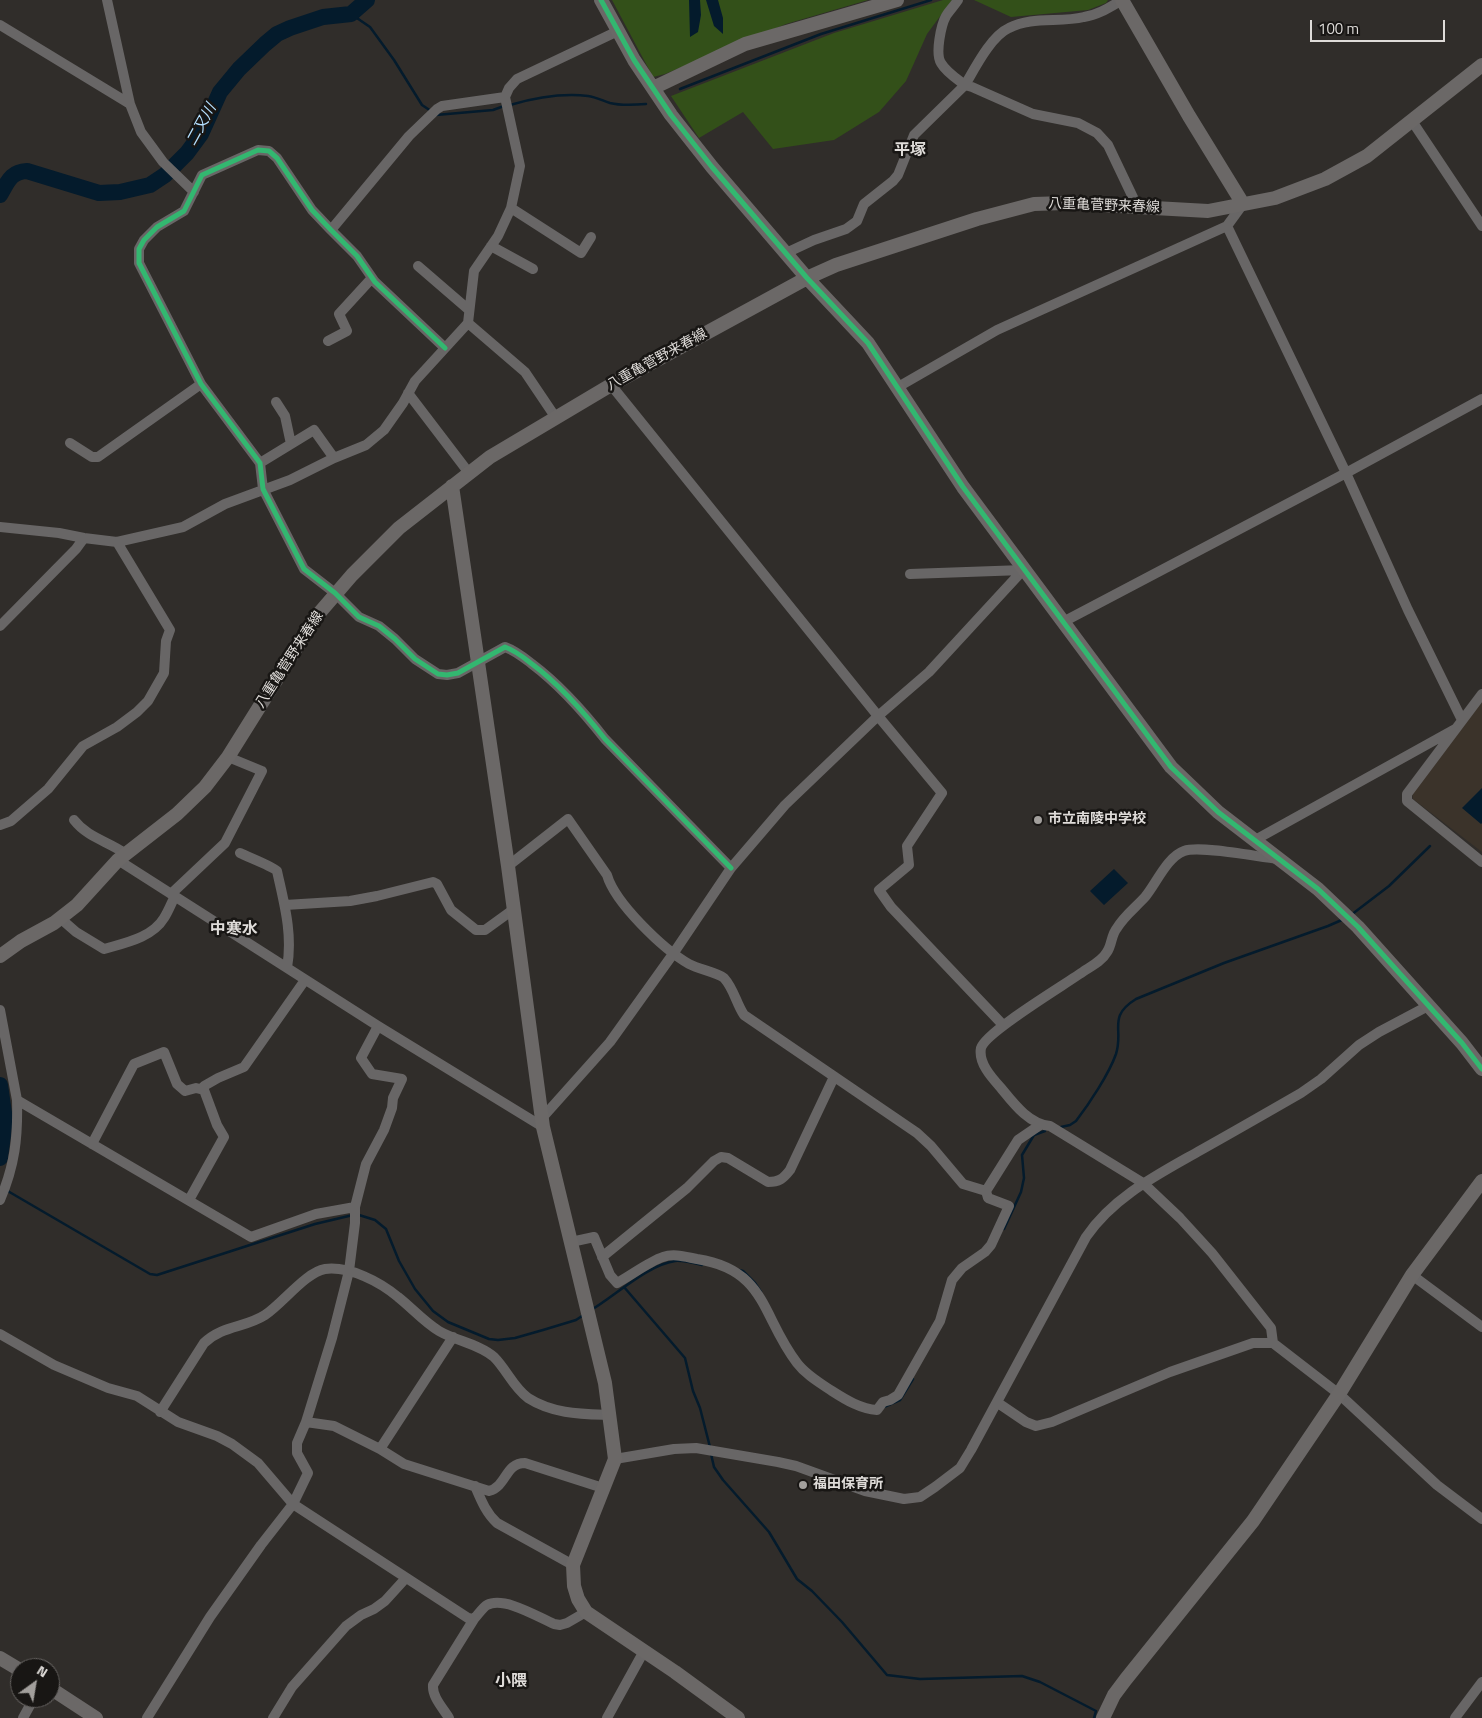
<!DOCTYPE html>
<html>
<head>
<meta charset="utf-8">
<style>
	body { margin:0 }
	#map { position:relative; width:1482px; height:1718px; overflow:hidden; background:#302d2a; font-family:"Titillium Web",sans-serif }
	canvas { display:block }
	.north { position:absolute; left:10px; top:1658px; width:50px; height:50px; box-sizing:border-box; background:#181614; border:1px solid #686563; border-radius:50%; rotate:32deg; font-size:14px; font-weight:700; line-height:20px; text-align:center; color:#dfdcd9 }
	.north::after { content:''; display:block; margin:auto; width:18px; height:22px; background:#a29f9c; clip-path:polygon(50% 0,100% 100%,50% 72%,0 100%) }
	.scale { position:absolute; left:1310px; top:20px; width:135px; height:22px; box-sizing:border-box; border:2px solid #dfdcd9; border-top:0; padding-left:6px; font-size:15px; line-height:18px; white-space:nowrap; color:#dfdcd9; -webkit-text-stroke:4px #181614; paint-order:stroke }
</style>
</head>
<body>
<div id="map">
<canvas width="1482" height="1718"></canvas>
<div class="north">N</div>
<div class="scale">100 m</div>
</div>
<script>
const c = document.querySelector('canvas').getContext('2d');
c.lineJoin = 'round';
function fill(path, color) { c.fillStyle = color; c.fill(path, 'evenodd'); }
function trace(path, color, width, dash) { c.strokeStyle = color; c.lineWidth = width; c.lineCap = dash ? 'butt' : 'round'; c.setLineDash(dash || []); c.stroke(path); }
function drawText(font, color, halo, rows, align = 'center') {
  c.font = font + ' "Titillium Web","Noto Sans JP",sans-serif'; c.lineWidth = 5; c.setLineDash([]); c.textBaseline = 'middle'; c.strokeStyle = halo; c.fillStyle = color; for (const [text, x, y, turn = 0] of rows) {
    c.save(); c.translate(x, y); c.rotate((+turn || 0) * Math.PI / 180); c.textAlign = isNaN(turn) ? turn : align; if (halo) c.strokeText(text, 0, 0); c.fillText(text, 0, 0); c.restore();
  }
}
fill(new Path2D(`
	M1482 700V852L1413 799 1412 791Z`), '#3b332a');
fill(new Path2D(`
	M612 0H868L786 24 665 74 653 77Z
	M943 0H952L927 34 906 81 879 112 834 140 773 149 743 112 699 138 671 96 834 33Z
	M974 0H1108L1106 3 1088 10 1011 17Z`), '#335019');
fill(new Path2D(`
	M689 0H700L701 15 698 32 690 37Z
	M706 0H718L723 18V34L714 26Z
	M1482 788V823L1481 824 1462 808Z
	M1114 869 1128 883 1104 905 1090 891Z`), '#041b2c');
trace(new Path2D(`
	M351 14 370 27 394 60 422 105 431 111
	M680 89 821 34 931 0
	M510 105C534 98 562 93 588 96 596 97 603 101 610 103 622 106 634 105 646 104
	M436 115 493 110 504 106
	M1351 915 1389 886 1430 846
	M1061 1127 1070 1125 1076 1121C1089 1104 1109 1074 1116 1054 1124 1029 1107 1017 1136 999L1224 963 1328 926 1344 919
	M6 1190 150 1274 157 1275 315 1224 353 1215
	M359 1215 375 1220 386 1229 399 1261 415 1289 433 1311 448 1322 489 1339 498 1340 515 1338 543 1330 576 1320 585 1314
	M1004 1229 1021 1192 1024 1178 1022 1155 1034 1135 1045 1131
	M739 1270 743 1271 755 1283 761 1292
	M624 1287 685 1358 693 1391 700 1408 710 1447
	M591 1310C615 1296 647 1265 675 1261 683 1260 693 1263 702 1265
	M884 1407 900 1400 913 1379
	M711 1454 714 1467 723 1480 769 1532 797 1579 812 1591 842 1622 887 1675 920 1679 1022 1676 1040 1682 1096 1711 1094 1718`), '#041b2c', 2.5);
trace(new Path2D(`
	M0 195C8 182 10 172 27 171L99 193 120 192 150 185 165 175 187 153 201 134 220 92 239 69 265 44 277 34 290 28 323 17 351 14 367 0
	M0 1085 5 1120 0 1158`), '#041b2c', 16);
trace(new Path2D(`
	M107 0 130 104 141 132 163 162 194 192
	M958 0C954 6 949 11 946 16 941 25 935 54 941 63 946 72 957 79 965 85 975 68 991 36 1009 28 1032 16 1059 23 1084 17 1098 15 1110 7 1122 0
	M0 25 130 104
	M1412 121 1482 226
	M511 208 581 253 591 237
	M1227 226 1346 473 1408 610 1462 720
	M331 230 409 136 437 109 442 106 505 97
	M491 246 533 269
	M786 253 814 240 846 229 857 221 864 204 893 181 898 175 914 135 965 85 972 87 1033 114 1078 123 1097 133 1108 145 1138 208
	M418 266 469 310
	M468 323 525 372 556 418
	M328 341 347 331 339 314 372 278
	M445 348 375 282 357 256 331 230 312 210 277 158 269 151 258 150 202 175 184 211 157 227 144 240 139 249V263L201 384 260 463 263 489 304 569 335 593 359 617 379 626 395 639 415 659 438 674 447 675 458 673 505 647C516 651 523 657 532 664 560 685 583 711 605 739L731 868
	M611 385 878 716 942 793 907 846 909 865 879 890 891 907 1003 1025
	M898 387 997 330 1227 226 1243 204
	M408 393 469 473
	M276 402 285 416 291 444
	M70 443 92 457H98L201 384
	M260 463 314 430 334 458
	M0 527 59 533 84 538 117 542 183 527 225 504 290 480 334 458 366 445 384 430 403 403 415 381 468 323 474 271 498 236 511 208 520 166 505 97 509 88 517 79 618 31
	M910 574 1023 570
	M1063 622 1346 473 1482 399
	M0 626 76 549 84 538
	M1482 694 1407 794V801L1482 862
	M74 820C88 838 108 841 126 854
	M0 825 11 821 48 789 83 746 117 727 137 712 148 701 164 673 166 641 170 630 117 542
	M1255 840 1455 729
	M240 853C248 857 274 867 277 871 284 903 293 934 287 968
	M118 860 378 1026 543 1127
	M508 866 568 819 607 875C615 903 663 949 689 964 698 969 718 973 724 978 734 989 736 1003 744 1015L917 1133 931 1146 963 1184 986 1191 1018 1140 1040 1125
	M171 894 225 843 262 771 228 757
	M285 905 350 901 377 896 433 882 437 884 451 910 476 930H485L514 909
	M60 918 76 932 104 949C124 943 152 938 164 918 168 912 171 904 175 896
	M0 1010 17 1100 251 1237 316 1214 355 1207
	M543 1117 610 1042 673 954 731 868 785 805 878 716 929 672 1024 569
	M92 1144 134 1064 164 1052 177 1084 185 1091 196 1088 204 1090
	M0 1200C15 1165 18 1137 17 1100
	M189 1200 224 1137 217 1125 204 1090V1086L218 1078 244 1067 305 980
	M571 1242 594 1237 610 1275 617 1283C630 1276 650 1261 663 1257 674 1253 686 1257 697 1259 767 1270 761 1316 797 1363 806 1375 820 1383 832 1391 846 1400 861 1409 877 1410L883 1402 890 1400 898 1395 940 1321 952 1280 962 1268 985 1252 991 1245 1009 1206 988 1198 986 1191
	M602 1257 687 1188 714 1161 721 1157 728 1158 768 1182C779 1182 783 1179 790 1170L834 1077
	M1412 1275 1482 1327
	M0 1334 54 1365 108 1388 137 1396 178 1422 217 1436 232 1444 258 1463 293 1504 468 1618 474 1619C478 1615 483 1607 487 1605 504 1596 538 1617 554 1624L560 1625 567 1623 586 1612
	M1273 1343 1271 1328 1212 1253 1180 1218 1143 1183 1050 1126C1029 1124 1014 1104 1001 1088 992 1078 978 1063 981 1048 985 1032 1066 984 1084 971 1092 966 1102 961 1107 952 1112 945 1111 935 1117 928 1124 916 1136 907 1145 897 1156 884 1167 857 1184 851 1200 845 1258 857 1278 859
	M998 1403 1026 1422 1036 1426 1052 1422 1170 1372 1253 1343H1273L1339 1394 1437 1485 1482 1519
	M160 1412 204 1343C223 1325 245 1328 265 1315 282 1304 306 1272 325 1269 350 1266 380 1282 398 1297 412 1308 424 1322 439 1331 456 1341 479 1344 494 1357 507 1370 513 1387 528 1398 553 1414 581 1414 609 1415
	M306 1422 334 1426 380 1449 404 1464 489 1491C507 1486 505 1463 525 1463L603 1488
	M380 1449 453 1337
	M615 1459 674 1449 696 1448 778 1462 796 1466 865 1491 904 1499 920 1497 935 1487 960 1468 971 1450 1086 1237C1114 1196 1159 1174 1201 1150 1235 1131 1268 1112 1301 1093L1321 1079 1359 1045 1379 1032 1428 1006
	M475 1486C481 1500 486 1513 497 1523L573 1565
	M23 1718 34 1698
	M147 1718 210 1617 261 1545 293 1504 308 1473 297 1453V1443L306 1422 332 1338 349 1271 355 1223V1207L366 1164 384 1130 392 1108 393 1098 402 1079 372 1074 361 1058 378 1026
	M273 1718 292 1687 346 1626 361 1615 374 1609 385 1601 405 1579
	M449 1718C443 1708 432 1697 433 1685L474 1619
	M607 1718 644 1651
	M1455 1718 1482 1682`), '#686666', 10);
trace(new Path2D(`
	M601 0 634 60 671 115 712 167 807 278 868 343 963 487 1171 767 1218 812 1318 889 1358 927 1462 1043 1482 1069
	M1122 0 1189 116 1243 204
	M653 88 745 44 897 0
	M452 486 508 866 543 1127 605 1383 615 1459 573 1565 574 1586 578 1599 586 1612 675 1672 738 1718
	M0 956 21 941 54 923 77 905 118 860 177 814 205 787 228 757 315 618 352 575 399 528 490 457 611 385 807 278 836 265 977 219 1034 204 1065 203 1208 211 1275 198 1325 179 1367 156 1482 65
	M0 1658 20 1670
	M50 1688 96 1718
	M1103 1718 1114 1695 1126 1679 1253 1521 1339 1394 1412 1275 1482 1181`), '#6b6867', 14);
trace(new Path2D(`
	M601 0 634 60 671 115 712 167 807 278 868 343 963 487 1171 767 1218 812 1318 889 1358 927 1462 1043 1482 1069
	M445 348 375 282 357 256 331 230 312 210 277 158 269 151 258 150 202 175 184 211 157 227 144 240 139 249V263L201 384 260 463 263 489 304 569 335 593 359 617 379 626 395 639 415 659 438 674 447 675 458 673 505 647C516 651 523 657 532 664 560 685 583 711 605 739L731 868`), '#33b770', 5);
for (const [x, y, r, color] of [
	[1038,820,5,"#a29f9c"],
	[803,1485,5,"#a29f9c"]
]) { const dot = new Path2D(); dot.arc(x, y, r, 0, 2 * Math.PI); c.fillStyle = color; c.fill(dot); trace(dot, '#181614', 2); }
drawText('14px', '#dfdcd9', '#181614', [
	["八重亀菅野来春線",1104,206,2],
	["八重亀菅野来春線",657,360,-29],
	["八重亀菅野来春線",290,660,-57]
]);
drawText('bold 14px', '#dfdcd9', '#181614', [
	["市立南陵中学校",1048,820],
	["福田保育所",813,1485]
], 'left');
drawText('italic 15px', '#b3dfff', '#181614', [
	["二又川",202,125,-61]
]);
drawText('bold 16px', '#dfdcd9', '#181614', [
	["平塚",910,151],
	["中寒水",234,930],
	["小隈",511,1682]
]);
</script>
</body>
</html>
